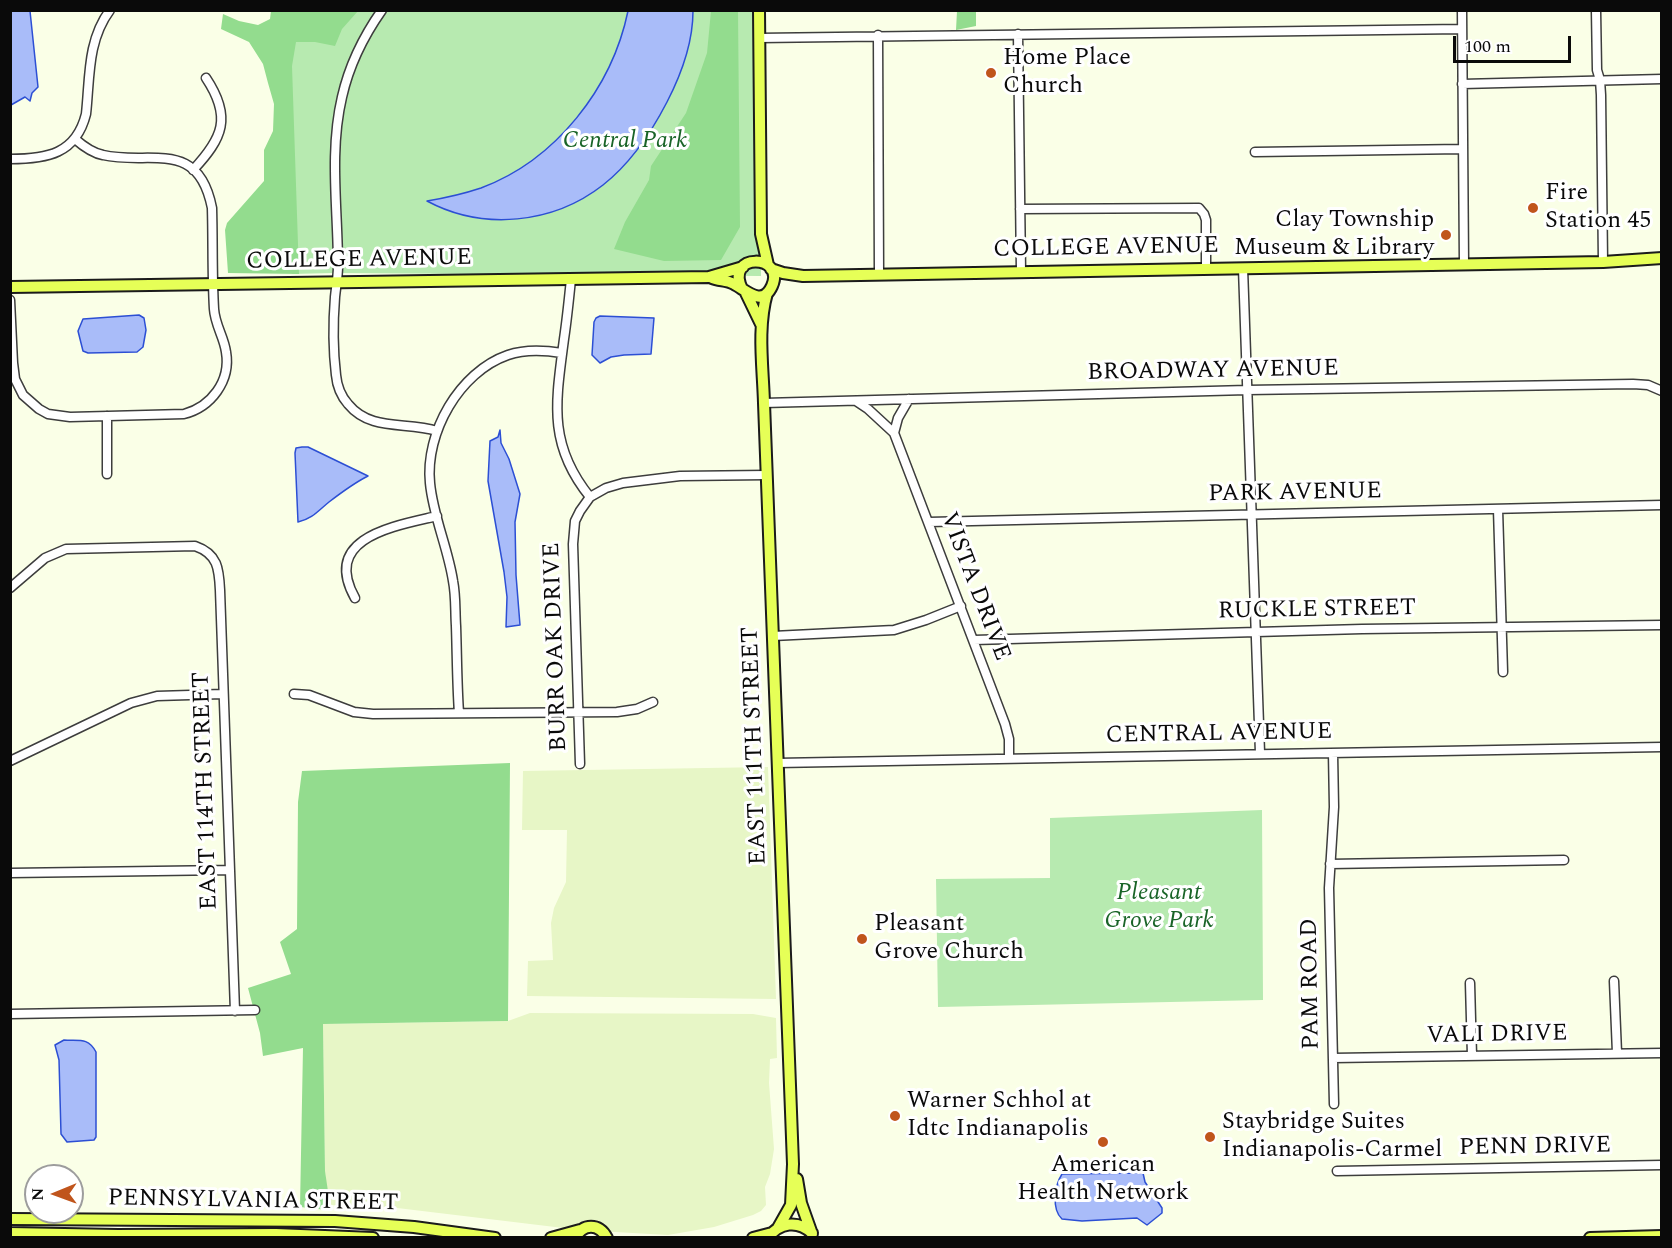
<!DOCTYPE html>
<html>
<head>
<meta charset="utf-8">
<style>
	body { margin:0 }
	#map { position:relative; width:1672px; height:1248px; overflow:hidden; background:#faffe7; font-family:Spectral,serif }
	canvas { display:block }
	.frame { position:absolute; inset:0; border:12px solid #0a0a0a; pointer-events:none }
	.north { position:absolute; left:24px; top:1164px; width:60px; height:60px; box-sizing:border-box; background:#fff; border:2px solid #9d9d9d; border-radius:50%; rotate:269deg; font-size:16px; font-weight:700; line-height:24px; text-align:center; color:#0a0a0a }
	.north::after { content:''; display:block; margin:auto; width:21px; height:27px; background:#c0551c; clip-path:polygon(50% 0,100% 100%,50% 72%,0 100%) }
	.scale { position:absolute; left:1453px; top:36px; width:118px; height:27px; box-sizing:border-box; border:3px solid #0a0a0a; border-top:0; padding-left:8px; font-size:18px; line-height:21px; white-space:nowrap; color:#0a0a0a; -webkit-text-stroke:4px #fff; paint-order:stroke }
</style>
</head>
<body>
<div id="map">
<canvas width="1672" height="1248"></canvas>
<div class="frame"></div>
<div class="north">N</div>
<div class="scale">100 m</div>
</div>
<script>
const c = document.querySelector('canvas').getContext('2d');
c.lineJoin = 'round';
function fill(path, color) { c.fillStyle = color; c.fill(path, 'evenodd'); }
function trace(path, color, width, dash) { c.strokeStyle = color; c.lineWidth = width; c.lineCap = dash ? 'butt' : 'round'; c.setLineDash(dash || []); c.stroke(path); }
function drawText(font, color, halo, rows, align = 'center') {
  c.font = font + ' Spectral,serif'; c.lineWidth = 6; c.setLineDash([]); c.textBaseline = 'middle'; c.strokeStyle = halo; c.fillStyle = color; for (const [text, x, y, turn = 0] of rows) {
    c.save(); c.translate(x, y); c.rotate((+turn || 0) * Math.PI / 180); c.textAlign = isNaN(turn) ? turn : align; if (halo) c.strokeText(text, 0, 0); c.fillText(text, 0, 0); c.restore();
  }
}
fill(new Path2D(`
	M768 767 776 999 527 996 528 961 553 960 551 923 554 908 566 882 567 830H522L523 771Z
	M530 1013 753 1014 776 1018 777 1058 770 1059 769 1083 774 1149 770 1174 765 1187 766 1205 761 1211 753 1215 714 1227 668 1235 580 1230 389 1207 330 1205 327 1195 325 1172 323 1024 508 1021Z`), '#e7f6c6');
fill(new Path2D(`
	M288 11H757L761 276 334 273 292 274Z
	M1262 810 1263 1000 938 1007 936 879 1050 878V818Z`), '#b7eab0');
fill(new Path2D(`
	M271 11H358L342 29 335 46 315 42H296L292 66 299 274 228 273 225 230 227 223 264 181V150L273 131 274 104 268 83 263 64 249 42 221 29 223 14 239 21 258 25 270 19Z
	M711 11H738L740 227 721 260 664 261 614 249 625 222 649 180 651 166 686 113 707 53Z
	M957 11H976V26L956 30Z
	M510 763 508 1021 323 1024 325 1171 330 1205 327 1210 300 1207 303 1048 263 1056 260 1033 248 988 291 974 280 942 297 929 298 802 302 771Z`), '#93dc8e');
const water = new Path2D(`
	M10 11H30L38 87 32 93 30 101 25 97 11 105Z
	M628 11H693C693 43 682 73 667 102 651 133 631 163 603 185 553 224 483 231 427 201 445 198 463 194 481 188 556 160 612 88 628 11Z
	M139 315 144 318 146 330 143 347 137 352 88 353 83 351 78 331 83 319Z
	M600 316 654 318 651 354 624 355 611 357 600 363 592 355 594 322 596 318Z
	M500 430 501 443 509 459 520 494 515 522 516 575 520 625 506 627 507 597 504 572 488 481 490 441 498 437Z
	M302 447H308L368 476C354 483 342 492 329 502 318 511 312 519 298 522L295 453 296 448Z
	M64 1040C79 1041 88 1037 96 1052V1137L94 1140 67 1142 61 1134 59 1060 55 1045Z
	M1143 1173 1145 1182 1162 1208V1213L1147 1225 1137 1218 1082 1221 1062 1219C1051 1209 1055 1185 1062 1174Z`);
fill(water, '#a9bcf9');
trace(water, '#2c4fd4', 1.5);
const minor = new Path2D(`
	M382 10C363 37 349 66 342 97 329 152 338 210 338 266 338 276 336 287 335 297 333 322 333 350 336 375 337 386 341 396 348 404 371 432 406 421 437 431
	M1462 10 1464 264
	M1596 10 1597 70 1600 80 1601 95 1603 262
	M1018 34 1021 272
	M878 35 879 274
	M759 38 1462 29
	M1462 84 1662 79
	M1255 152 1462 149
	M10 159C47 159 76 154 86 114 90 78 87 41 110 10
	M193 170C223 138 232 117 206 78
	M1020 209 1199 208 1204 214 1206 220V268
	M1243 268 1260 753
	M571 279C569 299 567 319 564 339 556 401 547 444 590 497
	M10 300 13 363 15 379 23 395 39 409 48 414 70 417 184 414C211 407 231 381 226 352 224 337 215 325 214 309 212 275 213 241 212 208 198 137 149 166 103 155 92 153 83 146 75 139
	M856 401 868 409 894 433 1005 724 1009 739V758
	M764 403 1247 390 1633 384 1648 385 1662 391
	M107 416V474
	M894 433 898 418 909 399
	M1498 509 1503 672
	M929 522 1662 505
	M10 588 45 558 66 549 195 546C218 554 219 569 220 590L235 1011
	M355 598C321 537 395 526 437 516
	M773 636 894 630 926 620 961 606
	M974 640 1362 629 1662 625
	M294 694 309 695 354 712 373 714 617 712 637 709 653 702
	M459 713C457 684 457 655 456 626 455 611 456 596 453 581 448 548 433 516 430 483 425 433 459 372 508 355 525 349 544 350 562 353
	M1333 753 1334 807 1329 888 1334 1104
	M10 761 131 703 157 696 223 694
	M777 763 1662 747
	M580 764 573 544 575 521 580 511 590 497 606 488 623 483 680 476 767 475
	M1330 864 1564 860
	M10 873 229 870
	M1614 981 1617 1053
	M1470 983 1472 1056
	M10 1014 255 1010
	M1333 1058 1662 1053
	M1337 1171 1662 1165`);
const major = new Path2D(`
	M759 10 761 234 768 265
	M771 269 783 273 803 276 1603 262 1662 258
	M712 278C719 281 727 280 734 284 746 290 762 308 772 286 786 254 724 252 742 289
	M10 287 709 277 743 267
	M746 293 761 324
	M767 293C757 328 763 367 764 403L793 1164 791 1205 778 1228
	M797 1179 801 1203 812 1234
	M10 1219 335 1221 414 1227 495 1238
	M10 1233 118 1235 276 1234 373 1238
	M551 1238 580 1230
	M575 1238C583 1223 599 1223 607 1238
	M753 1238 772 1233
	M768 1238C779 1222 798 1220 812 1233
	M1590 1238 1662 1236`);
trace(minor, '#3d3d3d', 11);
trace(major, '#1b1b1b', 14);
trace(minor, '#fff', 8);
trace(major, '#e6ff57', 10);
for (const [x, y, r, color] of [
	[991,73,6,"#c0551c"],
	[1533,208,6,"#c0551c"],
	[1446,235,6,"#c0551c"],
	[862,939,6,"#c0551c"],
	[895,1116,6,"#c0551c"],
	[1210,1137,6,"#c0551c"],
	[1103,1142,6,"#c0551c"]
]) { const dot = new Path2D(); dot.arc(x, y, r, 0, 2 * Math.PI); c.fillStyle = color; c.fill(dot); trace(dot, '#fff', 2); }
drawText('24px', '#0a0a0a', '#fff', [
	["Home Place",1003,59],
	["Church",1003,87],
	["Fire",1545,194],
	["Station 45",1545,222],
	["Clay Township",1434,221,"right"],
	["Museum & Library",1434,249,"right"],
	["Pleasant",874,925],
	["Grove Church",874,953],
	["Warner Schhol at",907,1102],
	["Idtc Indianapolis",907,1130],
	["Staybridge Suites",1222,1123],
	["Indianapolis-Carmel",1222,1151],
	["American",1103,1166,"center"],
	["Health Network",1103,1194,"center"]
], 'left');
drawText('italic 24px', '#196427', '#fff', [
	["Central Park",625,142],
	["Pleasant",1159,894],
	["Grove Park",1159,922]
]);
drawText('24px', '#0a0a0a', '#fff', [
	["COLLEGE AVENUE",1106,249,-1],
	["COLLEGE AVENUE",359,261,-1],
	["BROADWAY AVENUE",1213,372,-1],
	["PARK AVENUE",1295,494,-1],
	["VISTA DRIVE",974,587,69],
	["RUCKLE STREET",1317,611,-1],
	["BURR OAK DRIVE",557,647,-92],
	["CENTRAL AVENUE",1219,735,-1],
	["EAST 111TH STREET",756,746,-92],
	["EAST 114TH STREET",207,791,-92],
	["PAM ROAD",1312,984,-91],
	["VALI DRIVE",1497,1036,-1],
	["PENN DRIVE",1535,1148,-1],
	["PENNSYLVANIA STREET",253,1202,1]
]);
</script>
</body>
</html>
